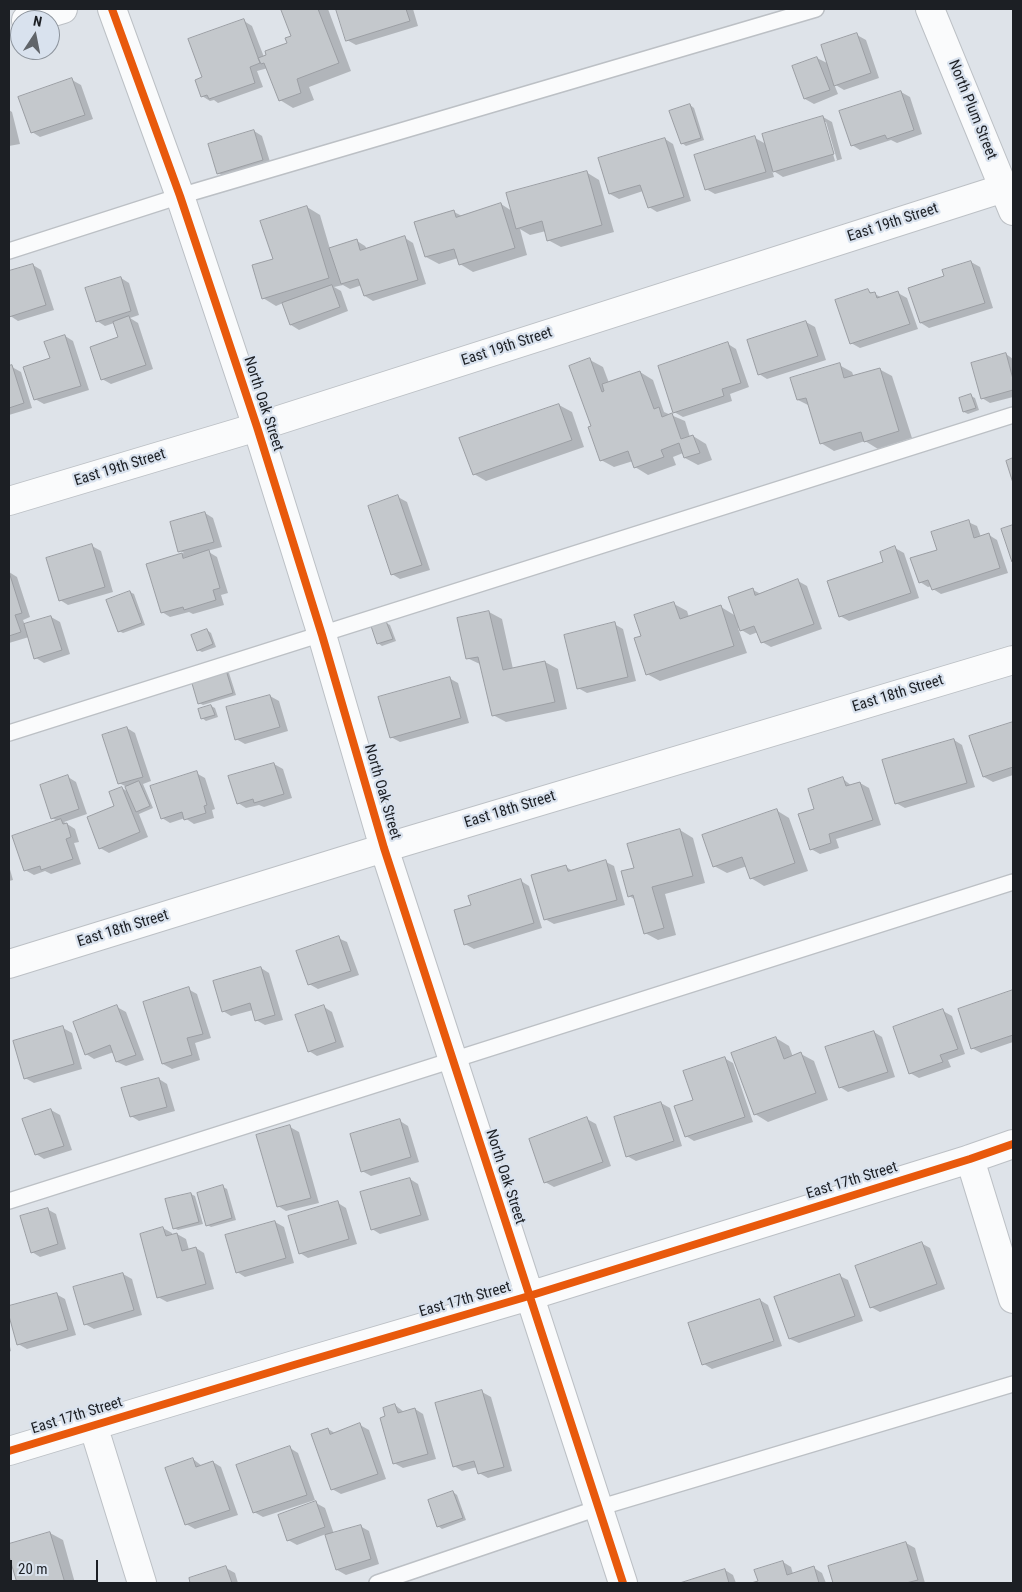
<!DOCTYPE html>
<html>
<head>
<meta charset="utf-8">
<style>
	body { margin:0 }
	#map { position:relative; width:1022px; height:1592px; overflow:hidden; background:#dee3e9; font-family:"Roboto Condensed",sans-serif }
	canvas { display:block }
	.frame { position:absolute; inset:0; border:10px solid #1c1f24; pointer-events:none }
	.north { position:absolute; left:10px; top:10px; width:50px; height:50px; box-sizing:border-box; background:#d9e2ee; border:1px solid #8d949d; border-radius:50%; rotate:11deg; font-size:14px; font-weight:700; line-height:20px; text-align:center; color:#1c1f24 }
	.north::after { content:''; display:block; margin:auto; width:18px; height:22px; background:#606469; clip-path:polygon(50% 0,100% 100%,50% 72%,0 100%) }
	.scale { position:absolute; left:10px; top:1560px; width:88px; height:22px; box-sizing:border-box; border:2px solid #1c1f24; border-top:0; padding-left:6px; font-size:15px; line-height:18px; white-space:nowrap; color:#1c1f24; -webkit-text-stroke:4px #d9e2ee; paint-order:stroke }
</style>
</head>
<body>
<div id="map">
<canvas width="1022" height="1592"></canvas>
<div class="frame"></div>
<div class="north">N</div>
<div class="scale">20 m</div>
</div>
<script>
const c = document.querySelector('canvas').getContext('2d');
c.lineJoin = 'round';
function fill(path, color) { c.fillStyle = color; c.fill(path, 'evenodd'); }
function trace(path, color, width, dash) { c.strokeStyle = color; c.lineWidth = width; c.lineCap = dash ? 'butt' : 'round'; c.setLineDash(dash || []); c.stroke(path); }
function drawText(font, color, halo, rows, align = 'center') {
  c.font = font + ' "Roboto Condensed",sans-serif'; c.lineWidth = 4.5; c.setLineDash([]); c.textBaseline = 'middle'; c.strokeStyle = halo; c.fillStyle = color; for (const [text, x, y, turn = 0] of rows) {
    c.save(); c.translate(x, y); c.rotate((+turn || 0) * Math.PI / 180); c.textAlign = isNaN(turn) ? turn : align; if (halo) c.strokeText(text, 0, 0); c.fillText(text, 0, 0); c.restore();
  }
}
fill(new Path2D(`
	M288 9H328L351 71 309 87 314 100 293 108 280 100 268 68 257 71 263 87 218 103 214 100 210 101 202 96 203 78 244 21 252 26 264 57 288 44 292 36 283 11Z
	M338 9H413L418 26 356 45 347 40Z
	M857 35 866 40 879 78 844 90 834 84 838 94 814 104 805 99 793 67 817 58 829 64Z
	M72 80 81 85 93 119 40 137 32 132Z
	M901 92 910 97 922 134 897 143 891 140 860 150 852 145Z
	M690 105 694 108 704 140 686 146 682 143Z
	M9 110 12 112 20 144 9 146Z
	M823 117 832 122 842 159 783 177 772 170 774 177 715 194 706 189 755 138 766 144ZM824 122H826L837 160 835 161Z
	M254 131 262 136 271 165 227 178 218 173Z
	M665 139 673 144 691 201 657 212 649 207 643 191 619 199 610 194 600 159Z
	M586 172 599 180 614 232 561 247 548 240 546 231 530 235 520 229 527 255 473 272 460 264 458 258 439 264 426 257 454 212 462 216 501 204 512 211Z
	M307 207 320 215 330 249 357 241 365 246 367 249 405 238 413 243 426 284 373 301 365 296 362 285 350 289 343 285 334 287 341 291 348 311 299 330 291 325 283 303 276 306 263 298 274 260Z
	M971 262 980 267 993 308 929 328 921 323 945 277Z
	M33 265 41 270 54 310 18 321 9 315V273Z
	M121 278 129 283 139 315 130 318 138 323 153 369 111 384 102 379 120 338 114 323 105 326 97 321Z
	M868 291 883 298 898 293 907 298 918 329 860 348 851 343Z
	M806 322 815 327 826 360 767 379 759 374Z
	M65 336 73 341 89 390 44 404 35 399 51 359Z
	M728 344 736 349 749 387 730 394 732 401 683 417 674 412Z
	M1006 354 1013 359V397L990 403 982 398Z
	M590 360 603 367 609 383 640 372 653 380 664 412 685 421 690 437 693 436 706 444 712 460 698 465 685 458 683 453 673 457 676 465 648 475 635 467 633 461 614 467 601 460 592 427Z
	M839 365 852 372 854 377 879 369 892 376 912 438 878 449 865 441 834 451 821 443 810 406 798 400Z
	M12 367 21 372 32 408 9 415V368Z
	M971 396 975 398 979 410 968 414 964 412 960 399Z
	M559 405 572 412 584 447 486 481 474 474Z
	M398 497 407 502 430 570 400 579 392 574Z
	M205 513 213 518 222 547 207 551 217 557 228 593 221 595 224 605 193 614 189 612 170 617 162 612 147 565 184 553 180 551Z
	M968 522 977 526 981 537 989 535 997 540 1008 573 941 594 933 589 932 586 928 587 920 582 938 550Z
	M92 546 101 551 113 592 68 605 60 600Z
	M895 548 904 553 919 598 849 621 840 616 885 563Z
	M9 572 17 577 30 617 23 620 25 625 51 617 60 622 70 654 44 663 36 658 29 637 9 643Z
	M798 581 807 586 822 629 771 647 762 642 758 632 750 635 738 628 747 653 660 681 647 674 643 637 674 604 687 611 689 617 721 607 736 616 753 590 761 594Z
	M130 592 134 594 145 625 123 633 119 631Z
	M489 612 502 619 513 669 545 662 558 669 567 709 506 722 493 715 482 665 467 658Z
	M386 623 390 625 396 641 382 646 378 643Z
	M614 624 623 629 636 681 587 693 578 688Z
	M207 630 211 633 216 647 202 652 198 650Z
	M225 671 229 673 236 695 203 705 199 703Z
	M449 678 458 683 469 723 400 742 391 737Z
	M270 696 279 701 288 731 245 744 236 739Z
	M211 706 215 708 218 717 206 721 202 718Z
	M1013 723V775L993 782 984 777 971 737Z
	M127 728 135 733 151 781 143 784 153 808 139 814 148 837 109 853 100 848 122 788 128 792 127 787 119 783Z
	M954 740 962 745 975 787 905 808 896 803Z
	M274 764 283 769 292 798 264 807 259 805 246 808 238 803Z
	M196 773 205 778 215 809 212 810 214 818 194 824 185 818 170 823 162 818Z
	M68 777 76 782 87 814 64 822 75 829 79 842 74 843 81 864 51 874 45 871 34 875 25 870 58 821 52 818Z
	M843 779 852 786 860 783 869 788 881 825 836 839 839 848 820 854 811 849 816 810Z
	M776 810 789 818 808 871 764 886 751 878 747 866 727 873 714 866Z
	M680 830 693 838 705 883 665 894 676 935 658 940 645 933 636 900 629 896 635 869Z
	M606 862 614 866 625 905 554 924 545 919 566 867 573 871Z
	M9 866 13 880 9 881Z
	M521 881 529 886 542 928 474 949 465 944 472 906Z
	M338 938 347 942 359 975 318 989 309 984Z
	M261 968 269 973 283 1020 265 1025 256 1020 253 1010 231 1016 223 1011Z
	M188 989 197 994 211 1038 195 1043 200 1060 172 1069 163 1064 145 1003Z
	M1013 992V1042L981 1053 972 1048 959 1009Z
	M117 1007 126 1012 144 1060 126 1066 117 1062 114 1052 94 1059 86 1054Z
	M324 1007 332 1012 344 1047 317 1056 309 1051Z
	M943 1011 952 1016 965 1054 948 1060 951 1067 919 1078 910 1073Z
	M63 1028 72 1033 82 1069 34 1083 25 1078Z
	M874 1032 882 1037 895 1077 848 1092 840 1087Z
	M776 1038 789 1046 793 1057 801 1054 814 1061 828 1100 768 1122 755 1114Z
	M724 1058 733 1063 753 1122 694 1141 686 1136 694 1101Z
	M159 1079 167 1084 175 1111 139 1121 131 1116Z
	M661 1103 670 1108 682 1146 636 1161 627 1156Z
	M51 1110 60 1115 72 1150 44 1159 36 1154Z
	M587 1119 596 1124 611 1166 554 1187 545 1182Z
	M400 1121 408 1126 419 1162 371 1176 362 1171Z
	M290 1127 299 1132 319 1203 286 1211 278 1206Z
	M410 1179 418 1184 429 1220 380 1234 372 1229Z
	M223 1187 227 1189 236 1220 211 1227 207 1225Z
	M191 1194 195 1196 203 1224 178 1230 174 1228Z
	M338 1203 346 1208 357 1244 308 1258 300 1253Z
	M47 1209 56 1214 66 1249 40 1257 32 1252Z
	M275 1222 284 1227 294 1263 245 1277 237 1272Z
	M163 1228 172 1233V1235L177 1234 186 1239 189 1250 196 1248 204 1253 214 1289 167 1302 158 1297Z
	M921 1243 930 1248 945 1289 880 1312 871 1307Z
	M123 1274 132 1279 142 1315 94 1329 85 1324Z
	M840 1276 848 1280 863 1321 799 1343 790 1339Z
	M56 1294 65 1299 76 1335 27 1349 18 1344 9 1308Z
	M760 1300 768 1305 782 1346 712 1369 704 1364Z
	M9 1342 11 1351 9 1352Z
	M482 1392 491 1397 512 1471 488 1478 479 1473 477 1467 462 1471 454 1466Z
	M395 1405 404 1412 415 1409 423 1414 436 1459 403 1468 394 1463 387 1417Z
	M360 1425 369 1430 386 1479 341 1494 332 1489 328 1429 335 1433Z
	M290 1448 298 1453 315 1500 263 1517 254 1512Z
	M193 1459 202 1466 213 1462 221 1467 238 1515 195 1529 186 1524Z
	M453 1492 457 1495 466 1520 442 1529 438 1526Z
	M316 1503 325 1508 334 1534 360 1526 369 1531 379 1564 346 1575 337 1570 326 1534 297 1545 288 1540Z
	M50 1533 63 1540 75 1583H18L9 1552V1545Z
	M906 1543 915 1548 925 1583H834L829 1566Z
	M783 1562 791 1567 793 1574 814 1568 822 1573 826 1583H755L759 1582Z
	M226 1568 235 1573 238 1583H192L190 1579Z
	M725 1570 733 1575 736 1583H683Z`), '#0003');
const building = new Path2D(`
	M285 9H318L339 63 297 79 301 93 279 101 264 63 261 64 258 58 266 55 265 51 287 43 285 38 291 36 281 10Z
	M336 9H406L410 21 346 41Z
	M244 19 260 63 250 67 255 83 209 99 207 95 201 97 195 80 202 77 188 39Z
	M857 33 871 73 834 86 821 45Z
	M817 57 830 90 804 99 792 66Z
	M72 78 85 115 31 133 18 97Z
	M901 91 914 130 887 139 885 135 851 146 839 111Z
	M690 104 701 138 681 144 669 111Z
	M823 116 834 154 773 172 762 134Z
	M254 130 263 160 217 174 208 144Z
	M755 136 766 172 705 190 694 155Z
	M665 138 684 197 648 208 640 185 609 194 598 158Z
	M587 171 602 225 547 241 542 221 516 229 506 193Z
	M501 203 515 248 459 265 454 249 425 257 414 222 454 210 456 217Z
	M307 206 329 278 262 299 252 265 273 259 260 221Z
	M405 236 418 280 364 296 358 279 341 284 329 248 357 239 360 250Z
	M971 261 985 303 920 323 908 288 944 276 942 270Z
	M33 264 46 305 9 317V271Z
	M121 277 131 311 96 322 85 288Z
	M332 285 340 307 290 325 282 303Z
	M868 289 870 293 875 292 877 298 898 291 910 324 850 344 835 300Z
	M129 316 146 365 101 380 90 347 118 337 113 322Z
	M806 321 818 356 758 375 747 340Z
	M65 335 81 386 34 400 23 367 50 358 44 342Z
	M728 342 741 383 722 389 724 396 673 413 658 366Z
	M1006 353 1013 379V390L981 399 971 363Z
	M590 358 602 392 604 391 602 384 640 371 654 409 659 407 662 417 672 413 681 439 693 435 700 453 684 458 679 443 661 450 664 457 634 468 628 451 600 461 588 427 591 426 569 366Z
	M840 363 844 378 880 368 899 431 864 442 861 432 820 444 806 398 797 400 790 378Z
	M12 365 24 403 9 408V366Z
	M971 394 976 408 963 412 959 398Z
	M559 404 572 440 473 475 459 438Z
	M1013 458V483L1006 461Z
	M398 495 422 565 391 575 368 506Z
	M205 512 214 542 178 552 170 522Z
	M969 520 974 538 989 533 1000 568 932 590 928 580 919 583 910 558 937 550 931 532Z
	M1013 525V562H1012L1001 529Z
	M92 544 105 587 59 601 46 558Z
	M895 546 911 593 839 617 827 581 883 562 880 552Z
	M209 550 220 588 213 590 216 600 184 610 183 607 161 613 146 564 182 553 183 558Z
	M9 572 22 613 15 615 21 632 9 636Z
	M798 579 814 624 761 643 754 626 740 631 728 597 753 588 755 595Z
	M130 591 142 623 118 632 106 600Z
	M674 602 680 619 721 605 734 646 646 675 634 638 641 636 634 615Z
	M489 611 503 670 545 661 555 702 492 716 478 657 466 659 457 618Z
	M51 616 62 650 34 659 24 624Z
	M386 621 393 639 377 644 371 626Z
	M615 622 628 677 577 689 564 635Z
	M207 629 213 644 197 651 191 635Z
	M226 670 233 693 198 704 191 680Z
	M450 677 461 718 390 738 378 697Z
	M270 695 280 727 235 740 226 707Z
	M211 705 215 715 201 719 198 709Z
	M1013 722V767L983 777 969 736Z
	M127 727 143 777 118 784 102 735Z
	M954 739 967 783 895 804 882 760Z
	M274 763 284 794 254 803 253 799 237 804 228 776Z
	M197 771 207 805 204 806 206 813 184 820 182 812 161 819 150 786Z
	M68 775 79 809 51 819 40 785Z
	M843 777 846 786 860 782 873 820 829 834 831 843 810 850 798 814 814 809 808 789Z
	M139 781 150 806 136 812 125 787Z
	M122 787 140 832 99 849 87 817 114 806 109 792Z
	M777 809 795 863 750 879 742 857 713 867 702 835Z
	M61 819 63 824 67 823 71 837 66 839 73 859 41 870 40 866 24 871 12 836Z
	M680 829 693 876 652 887 664 928 644 934 633 895 628 897 621 871 634 868 627 844Z
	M606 860 617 900 544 920 531 875 566 865 568 871Z
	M521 879 534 923 464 945 454 910 471 905 468 896Z
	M339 936 351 971 308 985 296 951Z
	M261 967 275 1015 255 1021 250 1003 222 1012 213 981Z
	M189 987 203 1034 187 1038 192 1055 162 1064 143 1002Z
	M1013 990V1035L971 1049 958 1009Z
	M117 1005 136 1055 116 1062 110 1045 85 1055 73 1022Z
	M324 1005 336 1042 308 1052 295 1015Z
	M943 1009 958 1049 940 1055 943 1062 909 1074 893 1027Z
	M63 1026 74 1064 24 1079 13 1041Z
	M874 1031 888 1072 839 1088 825 1047Z
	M776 1037 784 1059 801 1052 816 1093 754 1115 731 1053Z
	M725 1057 745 1117 685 1137 674 1106 693 1100 683 1071Z
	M159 1078 167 1107 130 1117 121 1088Z
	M661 1102 674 1141 626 1157 614 1117Z
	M51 1109 64 1146 35 1155 22 1119Z
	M587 1117 603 1162 544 1183 529 1139Z
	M400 1119 411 1157 361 1172 350 1134Z
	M290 1125 311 1198 277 1207 256 1135Z
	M410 1178 421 1215 371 1230 360 1192Z
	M223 1185 232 1218 206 1226 197 1193Z
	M191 1193 199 1222 173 1229 165 1199Z
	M338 1201 349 1239 299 1254 288 1216Z
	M48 1208 58 1244 31 1253 20 1216Z
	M275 1221 286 1258 236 1273 225 1235Z
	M163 1227 166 1236 177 1233 182 1251 196 1247 206 1284 157 1298 140 1234Z
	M922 1242 937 1284 870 1308 855 1266Z
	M123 1273 134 1310 84 1325 73 1287Z
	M840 1274 855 1316 789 1339 774 1297Z
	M57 1293 68 1330 17 1345 9 1316V1306Z
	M760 1299 774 1341 702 1365 688 1323Z
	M482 1390 504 1467 478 1474 474 1461 453 1467 435 1403Z
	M395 1404 398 1413 415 1408 428 1454 393 1464 380 1418 385 1416 383 1408Z
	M360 1423 378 1474 331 1490 311 1434 328 1428 330 1434Z
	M290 1446 307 1495 253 1513 236 1465Z
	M193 1458 196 1467 213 1461 230 1510 185 1525 165 1468Z
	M453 1491 463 1518 437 1527 428 1500Z
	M316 1501 325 1527 287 1541 278 1515Z
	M361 1525 371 1559 336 1570 325 1535Z
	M50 1532 65 1583H17L9 1556V1544Z
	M906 1542 918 1580 906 1583H833L828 1566Z
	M783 1561 787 1575 814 1566 819 1583H751L758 1581 754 1570Z
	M226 1566 232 1583H190L189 1578Z
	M725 1569 729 1583H680Z`);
fill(building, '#c4c8cc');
trace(building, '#9b9ea3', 1);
const lane = new Path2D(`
	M9 251 180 196 816 9
	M9 733 1013 415
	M9 1201 1013 882
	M377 1583 598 1508 1013 1384`);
const street = new Path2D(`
	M112 9 180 196 257 427 322 635 384 848 623 1583
	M930 9 1013 211
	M26 20 63 9
	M9 501 257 427 1004 188
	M9 964 384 848 1013 660
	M970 1159 1013 1299
	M93 1425 142 1583
	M9 1451 294 1365 529 1296 970 1159 1013 1144`);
trace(lane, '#bcc0c5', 18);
trace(street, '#bcc0c5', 30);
trace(lane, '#fafbfc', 15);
trace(street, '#fafbfc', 28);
trace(new Path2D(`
	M112 9 180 196 257 427 322 635 384 848 623 1583
	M9 1451 294 1365 529 1296 970 1159 1013 1144`), '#e8590c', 8);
drawText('15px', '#1c1f24', '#d9e2ee', [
	["North Plum Street",972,110,68],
	["East 19th Street",893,223,-18],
	["East 19th Street",507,347,-18],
	["North Oak Street",263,404,72],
	["East 19th Street",120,468,-17],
	["East 18th Street",898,694,-17],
	["North Oak Street",382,792,74],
	["East 18th Street",510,810,-17],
	["East 18th Street",123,929,-17],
	["North Oak Street",505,1177,72],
	["East 17th Street",852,1181,-17],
	["East 17th Street",465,1300,-16],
	["East 17th Street",77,1416,-17]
]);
</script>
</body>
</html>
